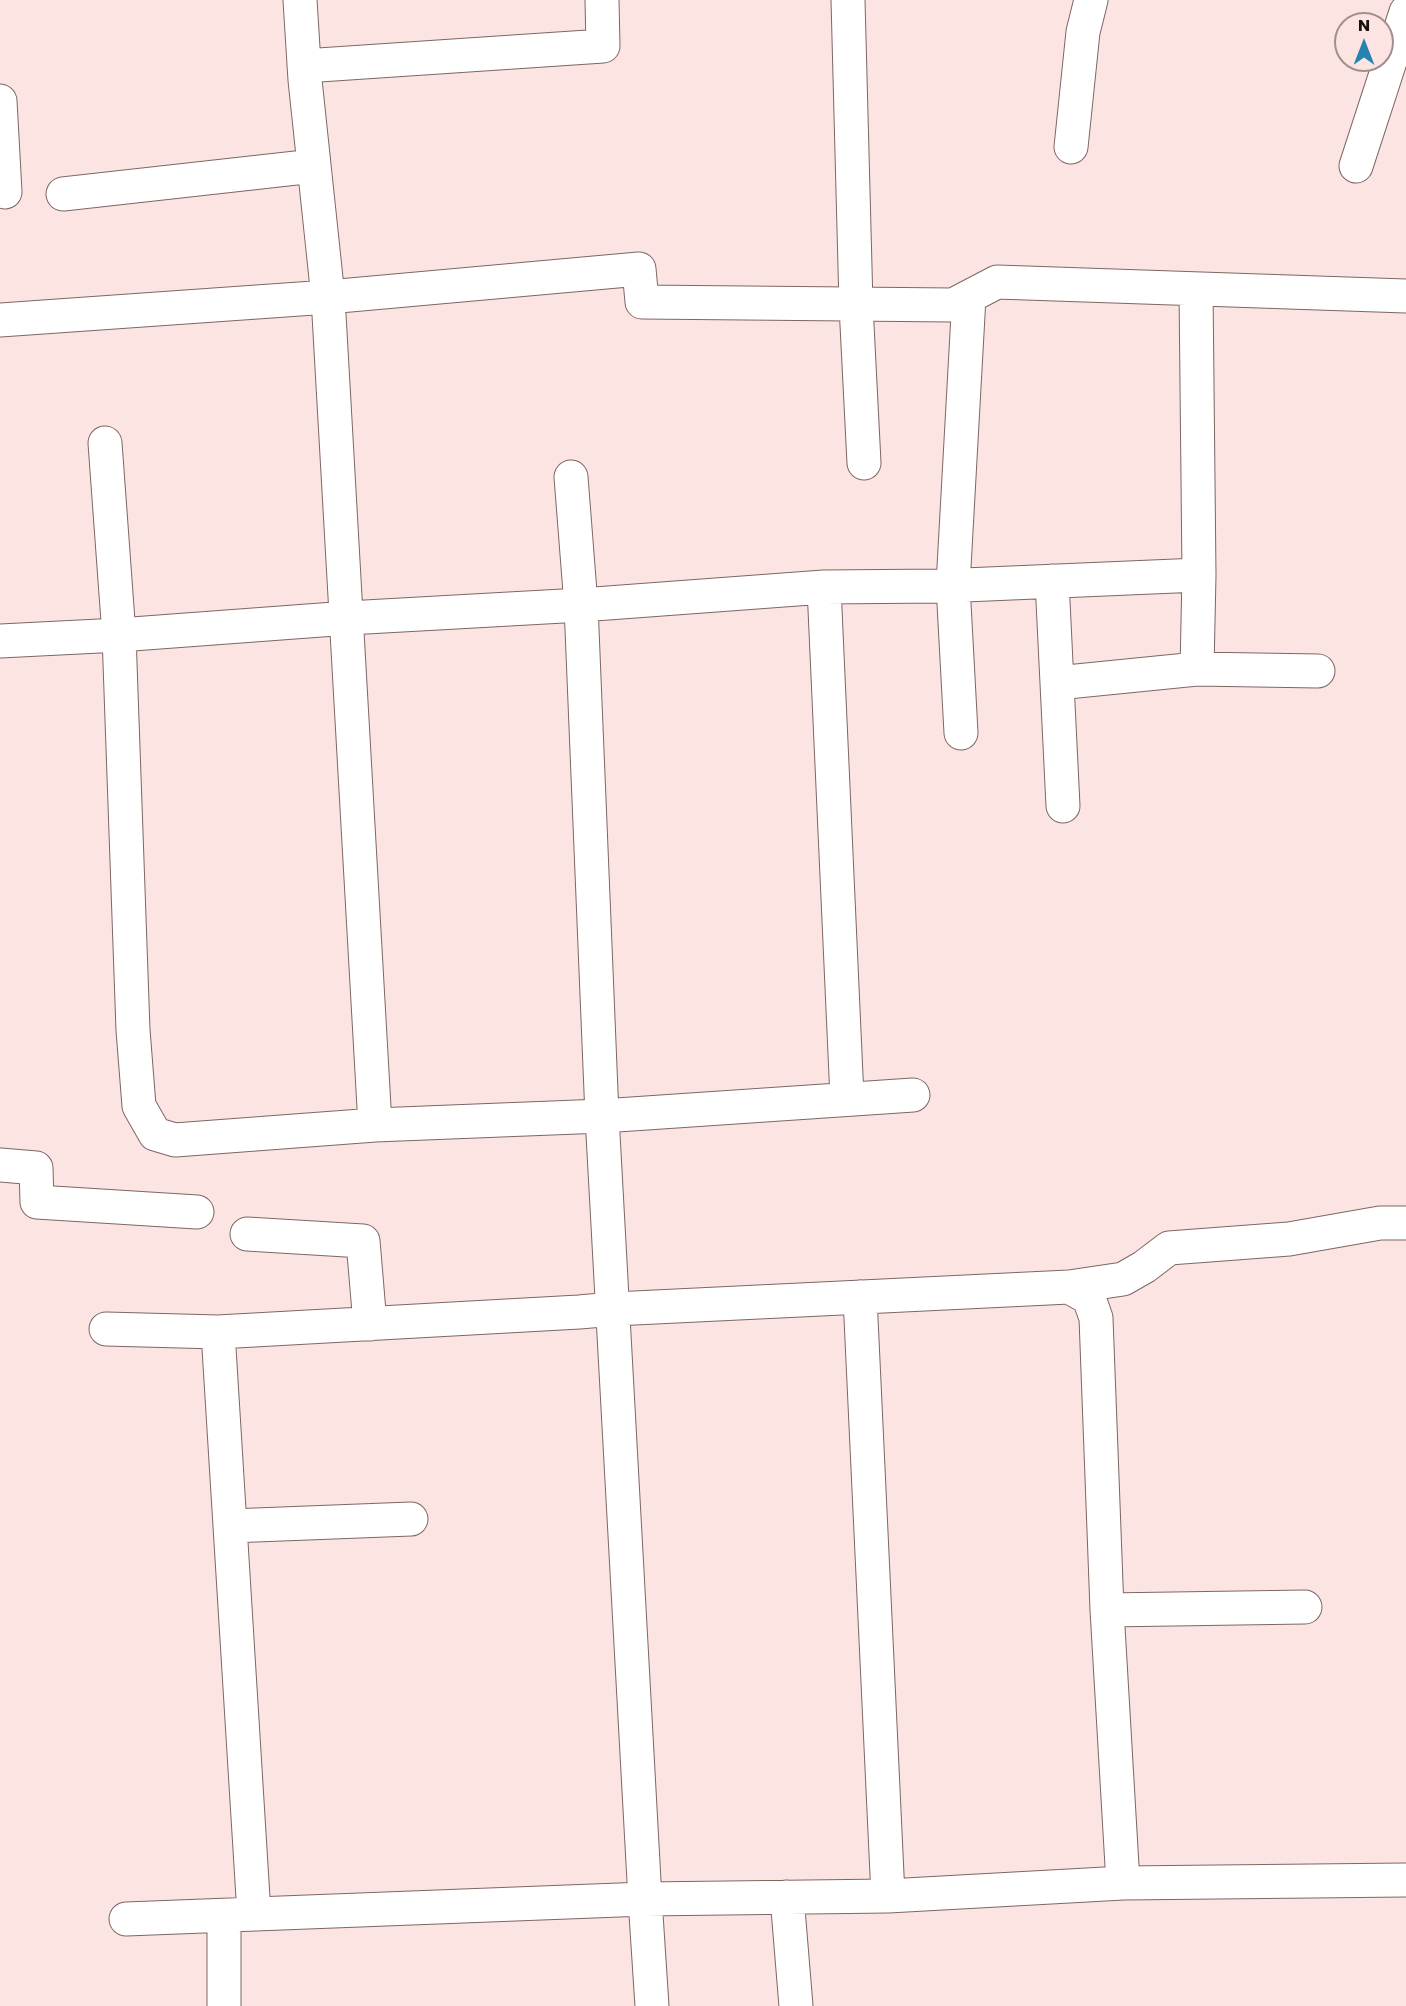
<!DOCTYPE html>
<html>
<head>
<meta charset="utf-8">
<style>
	body { margin:0 }
	#map { position:relative; width:1406px; height:2006px; overflow:hidden; background:#fbe4e2; font-family:Poppins,sans-serif }
	canvas { display:block }
	.north { position:absolute; left:1334px; top:12px; width:60px; height:60px; box-sizing:border-box; background:#fbe4e2; border:2px solid #a08f8d; border-radius:50%; rotate:0deg; font-size:16px; font-weight:700; line-height:24px; text-align:center; color:#180f0e }
	.north::after { content:''; display:block; margin:auto; width:21px; height:27px; background:#2683af; clip-path:polygon(50% 0,100% 100%,50% 72%,0 100%) }
</style>
</head>
<body>
<div id="map">
<canvas width="1406" height="2006"></canvas>
<div class="north">N</div>
</div>
<script>
const c = document.querySelector('canvas').getContext('2d');
c.lineJoin = 'round';
function trace(path, color, width, dash) { c.strokeStyle = color; c.lineWidth = width; c.lineCap = dash ? 'butt' : 'round'; c.setLineDash(dash || []); c.stroke(path); }
const minor = new Path2D(`
	M300 0 305 80 328 297 375 1125
	M848 0 856 305 864 463
	M304 66 603 46 602 0
	M0 101 5 192
	M1071 147 1083 32 1091 0
	M1356 166 1406 12
	M63 194 314 166
	M1196 289 1199 575 1197 669
	M0 320 328 297 639 269 642 302 953 305 997 282 1406 296
	M105 443 119 635 133 1030 139 1106 155 1134 175 1140 375 1125 602 1116 913 1095
	M571 477 581 605 602 1116 645 1899 652 2006
	M1052 581 1063 806
	M824 587 847 1098
	M0 641 119 635 348 618 581 605 824 587 941 586 1199 575
	M1057 683 1197 669 1318 671
	M961 733 953 585 969 297
	M0 1165 36 1168 37 1202 197 1212
	M247 1234 363 1241 370 1324
	M1069 1287 1123 1279 1144 1267 1169 1248 1289 1239 1380 1223H1406
	M860 1297 888 1896
	M106 1329 218 1332 579 1312 614 1309 1069 1287 1089 1298 1096 1318 1107 1610 1123 1883
	M218 1332 254 1914
	M230 1526 411 1519
	M1107 1610 1305 1607
	M787 1897 796 2006
	M126 1919 645 1899 888 1896 1123 1883 1406 1880
	M224 2006V1916`);
trace(minor, '#7e6663', 35);
trace(minor, '#fff', 33);
</script>
</body>
</html>
